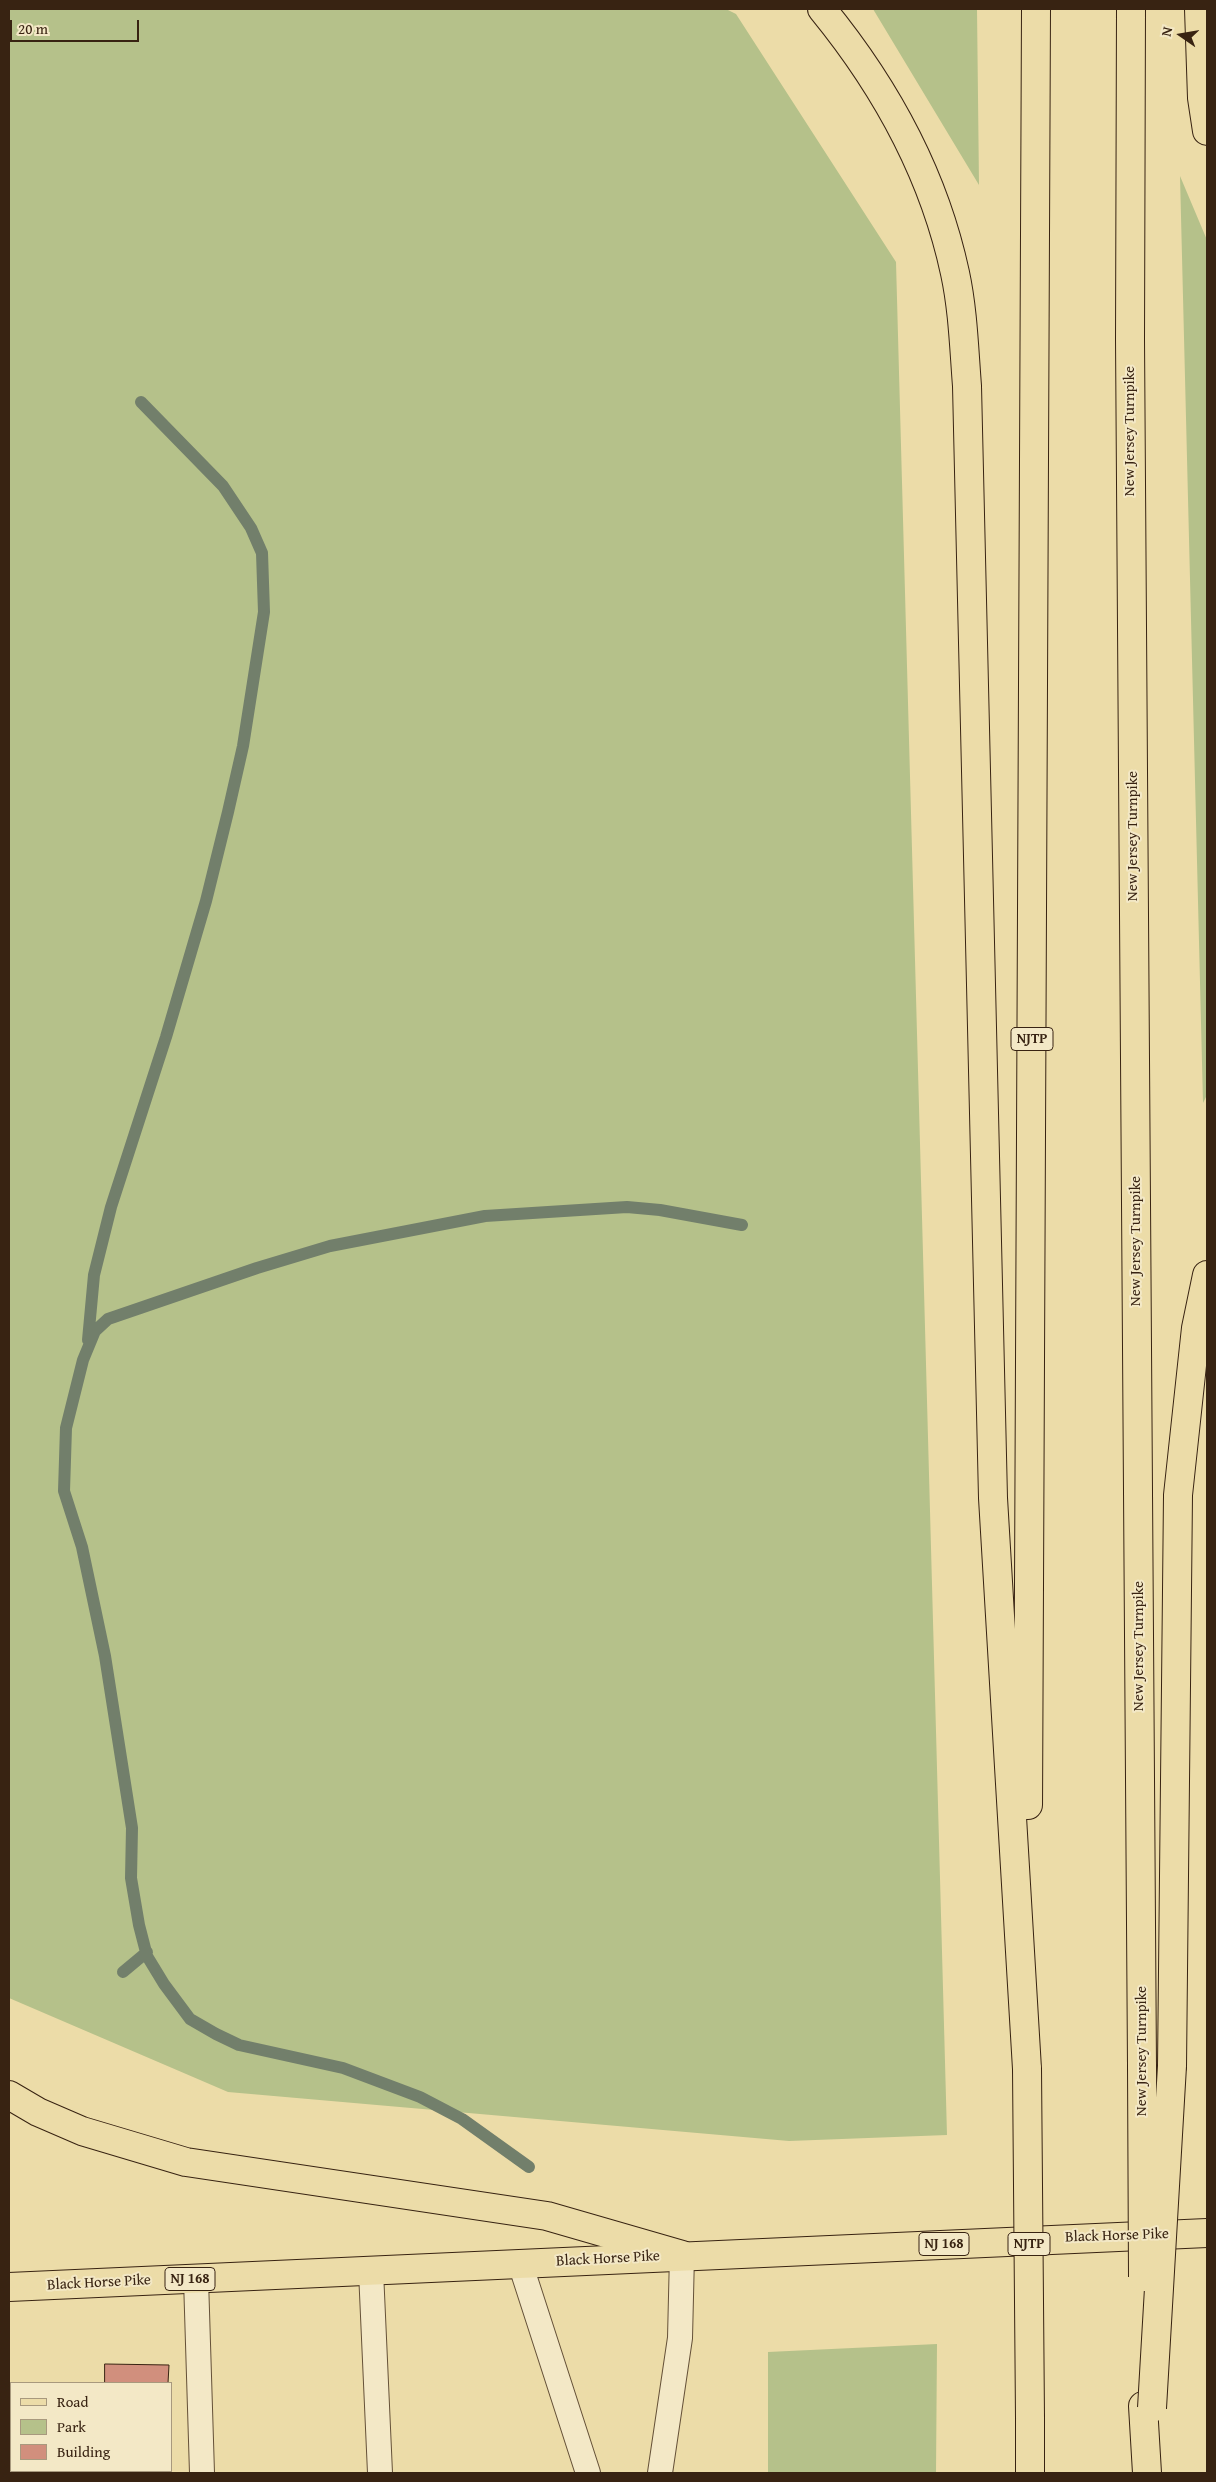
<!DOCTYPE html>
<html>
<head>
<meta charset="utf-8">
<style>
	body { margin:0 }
	#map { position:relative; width:1216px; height:2482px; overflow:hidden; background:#ecdca8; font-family:"Gentium Book Plus",serif }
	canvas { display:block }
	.frame { position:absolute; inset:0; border:10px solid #382312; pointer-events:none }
	.legend { position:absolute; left:10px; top:2382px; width:162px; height:90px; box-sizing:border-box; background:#f3e8c6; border:1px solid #a8997e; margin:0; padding:6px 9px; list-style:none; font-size:15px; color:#382312 }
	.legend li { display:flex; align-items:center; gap:10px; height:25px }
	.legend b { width:25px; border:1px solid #a8997e }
	.north { position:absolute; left:1156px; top:10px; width:50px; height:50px; -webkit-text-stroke:4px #f3e8c6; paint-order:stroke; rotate:283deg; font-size:14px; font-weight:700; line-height:20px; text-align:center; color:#382312 }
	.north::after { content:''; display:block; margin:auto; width:18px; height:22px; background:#382312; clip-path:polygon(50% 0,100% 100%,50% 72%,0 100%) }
	.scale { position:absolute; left:10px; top:20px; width:129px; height:22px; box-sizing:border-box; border:2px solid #382312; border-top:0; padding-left:6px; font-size:15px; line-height:18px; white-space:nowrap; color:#382312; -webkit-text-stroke:4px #f3e8c6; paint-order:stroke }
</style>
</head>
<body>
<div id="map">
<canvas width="1216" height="2482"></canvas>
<div class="frame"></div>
<ul class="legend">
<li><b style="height:6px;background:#ecdca8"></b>Road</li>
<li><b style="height:14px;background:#b5c18a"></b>Park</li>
<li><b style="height:14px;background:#d18f7d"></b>Building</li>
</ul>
<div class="north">N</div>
<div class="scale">20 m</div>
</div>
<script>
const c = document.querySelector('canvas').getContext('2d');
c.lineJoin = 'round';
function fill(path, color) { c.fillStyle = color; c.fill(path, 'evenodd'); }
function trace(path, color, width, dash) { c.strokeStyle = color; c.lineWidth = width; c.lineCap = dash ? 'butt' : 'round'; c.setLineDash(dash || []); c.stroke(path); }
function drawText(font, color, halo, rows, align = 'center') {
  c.font = font + ' "Gentium Book Plus",serif'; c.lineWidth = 4; c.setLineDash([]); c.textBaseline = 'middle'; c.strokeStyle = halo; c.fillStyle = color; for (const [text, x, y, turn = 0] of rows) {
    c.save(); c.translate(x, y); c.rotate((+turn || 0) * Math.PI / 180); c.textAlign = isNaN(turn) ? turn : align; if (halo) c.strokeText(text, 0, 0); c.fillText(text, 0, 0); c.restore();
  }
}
fill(new Path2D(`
	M9 9H726L736 14 896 262 947 2135 789 2141 228 2092 9 1998Z
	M873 9H977L979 185Z
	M1180 176 1207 240V1095L1203 1103Z
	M937 2344 936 2473H768V2352Z`), '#b5c18a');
trace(new Path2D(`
	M88 1340 94 1275 111 1207 166 1037 206 901 228 812 243 746 264 612 262 553 251 528 223 486 141 402
	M123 1972 147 1952
	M529 2167 462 2119 420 2097 343 2068 239 2045 216 2034 190 2019 164 1984 147 1956 139 1925 131 1878 132 1828 105 1656 82 1547 64 1491 66 1428 83 1360 95 1331 108 1319 257 1268 330 1246 485 1216 627 1207 660 1210 742 1225`), '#727f6b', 12);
const building = new Path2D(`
	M105 2364 169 2365 168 2383H105Z
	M31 2471H166V2473H31Z`);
fill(building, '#d18f7d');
trace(building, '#382312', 1);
const lane = new Path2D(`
	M520 2263 588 2473
	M371 2271 380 2473
	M196 2279 202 2473
	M660 2473 680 2338 682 2255`);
const primary = new Path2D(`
	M9 2287 1207 2233`);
const highway = new Path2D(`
	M822 9C885 86 934 175 955 273 963 310 964 348 967 386L993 1498 1027 2069
	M1131 9 1130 339 1142 2067
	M1199 9 1202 98 1207 131
	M1028 1805 1036 9
	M1172 2066 1178 1495 1196 1328 1207 1275
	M9 2095 38 2112 82 2131 186 2162 547 2216 682 2255
	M1143 2406 1147 2473
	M1030 2473V2418`);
trace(lane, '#655138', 26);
trace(primary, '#382312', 30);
trace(highway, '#382312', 30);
trace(lane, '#f3e8c6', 24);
trace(primary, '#ecdca8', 28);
trace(highway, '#ecdca8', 28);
const highwayBridge = new Path2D(`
	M1142 2067 1143 2277
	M1027 2069 1030 2418
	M1152 2408 1172 2066`);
trace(highwayBridge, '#382312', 30, []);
trace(highwayBridge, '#ecdca8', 28);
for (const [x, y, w] of [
	[1032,1039,42],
	[944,2244,50],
	[1029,2244,42],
	[190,2279,50]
]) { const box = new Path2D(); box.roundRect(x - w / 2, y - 11.5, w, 23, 4); c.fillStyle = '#f3e8c6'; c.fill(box); trace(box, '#382312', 1); }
drawText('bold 14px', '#382312', null, [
	["NJTP",1032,1039],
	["NJ 168",944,2244],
	["NJTP",1029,2244],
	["NJ 168",190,2279]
]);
drawText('15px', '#382312', '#f3e8c6', [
	["New Jersey Turnpike",1130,431,-90],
	["New Jersey Turnpike",1133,836,-90],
	["New Jersey Turnpike",1136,1241,-90],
	["New Jersey Turnpike",1139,1646,-90],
	["New Jersey Turnpike",1142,2051,-90],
	["Black Horse Pike",1117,2236,-2],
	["Black Horse Pike",608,2259,-3],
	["Black Horse Pike",99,2283,-3]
]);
</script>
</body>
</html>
